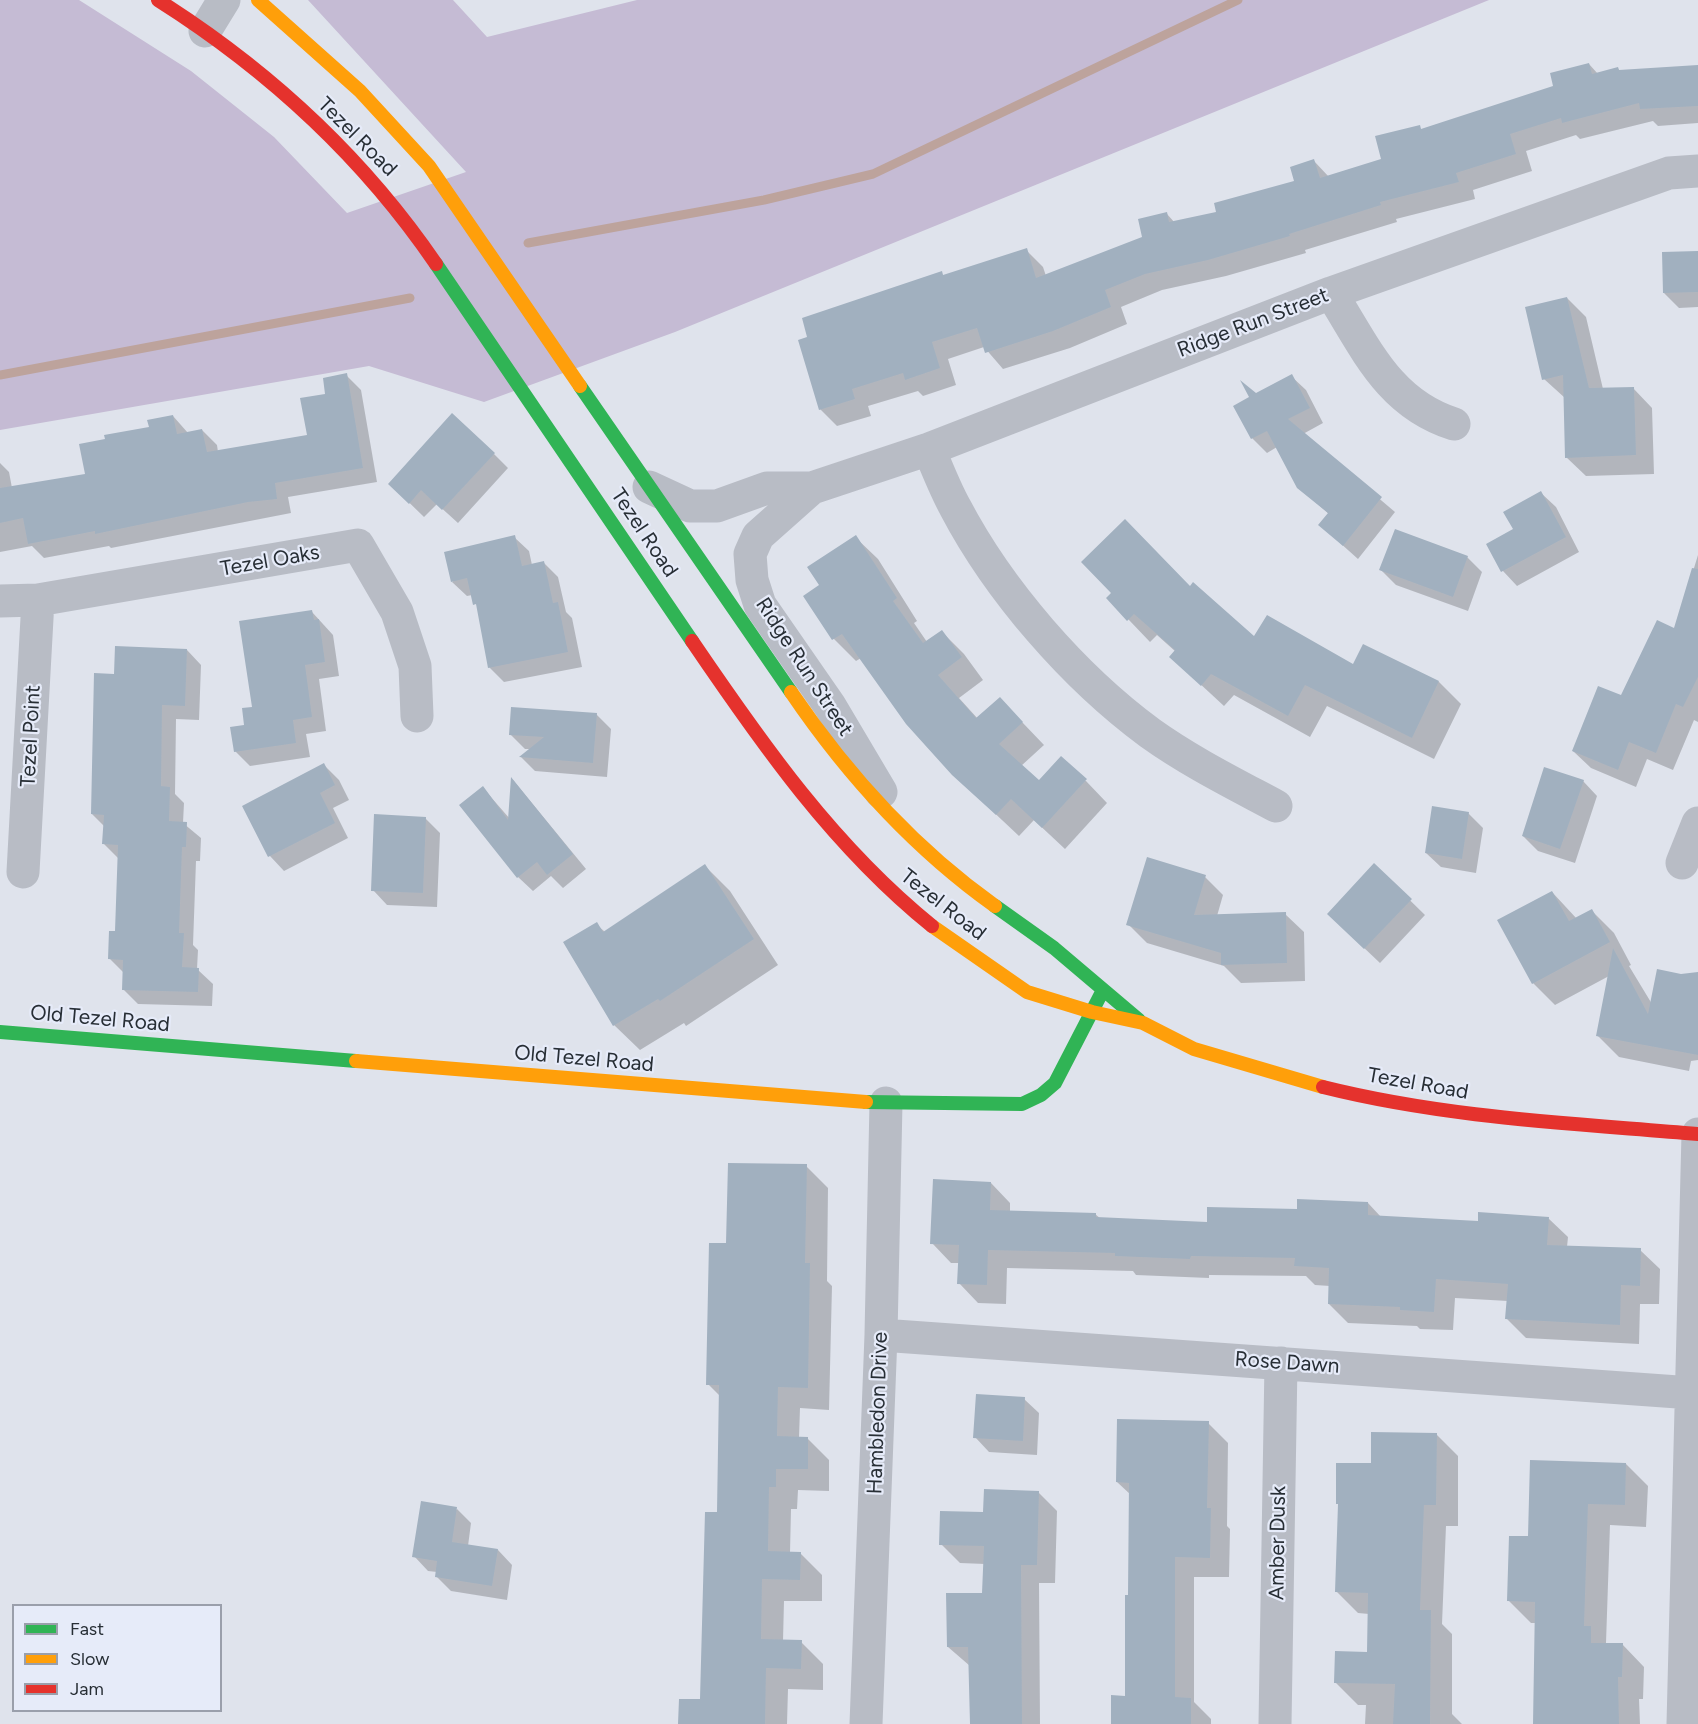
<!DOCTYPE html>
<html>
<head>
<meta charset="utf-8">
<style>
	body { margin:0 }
	#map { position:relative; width:1698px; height:1724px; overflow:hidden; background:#dfe3ec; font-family:Figtree,sans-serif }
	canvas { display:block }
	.legend { position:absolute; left:12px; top:1604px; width:210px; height:108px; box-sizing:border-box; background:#e6ebf9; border:2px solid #9a9fab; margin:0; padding:8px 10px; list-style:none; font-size:18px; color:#272e35 }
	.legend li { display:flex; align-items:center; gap:12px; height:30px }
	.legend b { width:30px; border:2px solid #9a9fab }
</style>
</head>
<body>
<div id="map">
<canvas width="1698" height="1724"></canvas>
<ul class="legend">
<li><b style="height:8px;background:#30b455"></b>Fast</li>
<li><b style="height:8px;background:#ff9f0a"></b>Slow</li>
<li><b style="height:8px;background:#e5322d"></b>Jam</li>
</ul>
</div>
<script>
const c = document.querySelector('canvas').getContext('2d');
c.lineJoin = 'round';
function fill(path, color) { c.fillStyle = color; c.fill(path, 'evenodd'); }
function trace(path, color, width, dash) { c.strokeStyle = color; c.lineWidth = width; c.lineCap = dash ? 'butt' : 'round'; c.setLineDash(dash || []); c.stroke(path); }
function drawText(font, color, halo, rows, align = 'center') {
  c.font = font + ' Figtree,sans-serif'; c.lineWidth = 4.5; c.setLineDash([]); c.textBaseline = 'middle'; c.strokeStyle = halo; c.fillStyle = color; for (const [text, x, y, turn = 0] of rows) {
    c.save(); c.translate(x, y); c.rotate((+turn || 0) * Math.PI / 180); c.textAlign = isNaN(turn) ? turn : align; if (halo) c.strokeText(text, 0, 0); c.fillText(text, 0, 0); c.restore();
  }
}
fill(new Path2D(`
	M0 0H79L191 71 274 137 347 213 466 172 308 0H453L487 37 637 0H1489L675 332 484 402 369 366 0 430Z`), '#c5bbd4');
fill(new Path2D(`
	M1589 64 1598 74 1618 69 1620 71 1698 67V123L1658 126 1653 121 1580 139 1576 135 1526 151 1532 171 1473 190 1475 199 1396 219 1397 222 1305 250 1306 253 1226 276 1162 290 1121 307 1127 324 1070 348 1003 369 984 347 948 359 956 385 923 396 918 391 868 406 871 416 837 426 820 409 941 273 944 276 1026 250 1043 267 1046 276 1144 238 1167 214 1175 223 1218 213 1296 182 1314 161 1329 177 1382 160 1419 127 1422 130 1555 87Z
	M1698 253V307L1679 308 1664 293Z
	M1567 298 1586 317 1603 389 1633 388 1652 408 1654 474 1586 476 1566 457 1565 398 1544 379Z
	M346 375 361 390 377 482 288 497 291 513 111 548 109 546 44 558 32 546 0 552V463L9 472 12 488 87 476 151 428 173 416 188 433 202 430 217 445 218 452 309 436 327 395Z
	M1291 376 1306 390 1323 423 1303 434 1395 512 1358 559 1320 525 1329 514 1298 487 1277 447 1267 453 1252 438 1256 395Z
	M494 454 508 468 458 523 437 504 424 517 390 484Z
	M1541 493 1556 507 1579 552 1517 586 1503 571 1488 545 1515 530Z
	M514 537 529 551 532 565 543 562 558 577 566 612 572 618 582 667 504 682 489 667 478 607 472 595 467 596 452 582Z
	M855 537 878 559 917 621 914 623 927 642 942 632 964 654 983 680 959 698 978 719 1000 699 1044 745 1021 766 1039 782 1086 781 1107 803 1065 849 1034 820 1019 836 953 774 861 658 856 661 834 639 805 596 821 585Z
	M1698 555V722L1694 720 1673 770 1647 759 1636 787 1591 768 1573 751 1621 697 1675 630Z
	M1467 557 1482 572 1468 611 1396 585 1381 570Z
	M1190 587 1255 639 1354 666 1364 646 1439 682 1461 704 1434 759 1327 706 1310 737 1234 695 1224 706 1171 657 1176 652 1157 635 1150 642 1108 598Z
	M312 612 333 635 339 676 319 679 326 731 306 734 310 757 250 766 235 751 253 708Z
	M187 650 201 665 199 720 176 719 175 794 184 803 183 823 201 838 200 861H196L193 945 198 950 197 969 213 984 212 1006 138 1004 123 989 124 973 110 959 116 933 119 859 104 844V826L92 814 115 675Z
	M596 714 611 729 607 777 535 771 521 757 531 749H525L510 734Z
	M324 765 339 780 349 800 333 808 348 838 284 871 270 856 244 806Z
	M513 780 586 869 563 888 551 876 533 891 518 877 483 788 510 819Z
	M1583 781 1597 796 1575 863 1538 851 1523 836Z
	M1468 813 1483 828 1476 873 1441 867 1426 853Z
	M425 818 440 833 437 907 387 905 373 890Z
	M1374 865 1425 915 1380 963 1343 928Z
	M705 866 730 891 778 965 686 1026 684 1023 640 1050 614 1025 596 924 605 932Z
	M1205 877 1223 895 1217 916 1285 914 1304 932 1305 981 1241 983 1224 966 1147 943 1128 924Z
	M1552 892 1577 919 1592 911 1614 933 1631 965 1629 966 1652 1004 1681 975 1698 973V1060L1691 1061 1689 1071 1619 1057 1597 1035 1609 976 1555 1005 1533 983Z
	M806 1166 828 1188 827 1281 832 1286 829 1410 800 1408 799 1438H807L829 1460V1491L798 1490 797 1509H791L790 1553H800L822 1575V1601H784L783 1641 801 1642 823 1664V1690L788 1689 787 1724H680L702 1701 718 1513 720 1396 708 1384 727 1244Z
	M991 1183 1010 1203V1212L1095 1214 1101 1219 1208 1224 1368 1203 1381 1217 1479 1222 1548 1218 1568 1237 1567 1247 1640 1250 1660 1269 1659 1304H1640L1639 1344 1526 1338 1507 1319 1508 1301 1455 1298 1453 1330 1420 1329 1417 1326 1348 1323 1329 1304 1330 1286 1315 1285 1306 1276 1209 1275V1278L1136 1275 1133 1271 1007 1268 1006 1304 978 1303 959 1283 960 1263H951L932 1243Z
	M1024 1399 1039 1413 1037 1455 989 1452 975 1437Z
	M1208 1423 1228 1443 1227 1526 1230 1529 1229 1577H1194V1702L1211 1719V1724H1112L1126 1697 1129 1596 1131 1495 1117 1482Z
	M1436 1434 1458 1456V1526H1446L1442 1624 1452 1634V1714L1462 1724H1365L1366 1705H1358L1336 1683 1369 1653V1614L1358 1613 1336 1591 1340 1506 1337 1503 1372 1465Z
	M1626 1464 1648 1486 1646 1527 1610 1525 1606 1643 1622 1644 1644 1667 1643 1699H1639L1640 1724H1534L1536 1623H1531L1508 1600 1529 1538Z
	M1038 1492 1057 1511 1055 1583H1039L1040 1724H971L970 1666 948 1647 984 1594 985 1564 960 1563 941 1544 985 1513Z
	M457 1509 471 1523 468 1546 498 1550 512 1565 507 1600 451 1591 436 1576 437 1572 428 1571 414 1556Z`), '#0003');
trace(new Path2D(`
	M528 243 764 200 873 174 1238 0
	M0 375 410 298`), '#bda39c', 9);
fill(new Path2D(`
	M1589 63 1592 74 1618 67 1619 70 1698 65V106L1640 109 1639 103 1562 123 1561 118 1510 134 1516 154 1456 173 1459 182 1380 202 1381 205 1289 234 1290 236 1208 260 1145 274 1105 290 1111 307 1053 331 985 353 977 328 932 342 940 368 905 380 903 373 852 389 855 399 819 410 798 340 807 337 802 318 942 271 943 275 1027 248 1036 278 1142 237 1138 219 1167 212 1169 222 1216 212 1214 203 1294 181 1290 167 1314 159 1320 178 1381 159 1375 136 1420 125 1421 129 1553 86 1550 73Z
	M1698 251V292L1663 293 1662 252Z
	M1567 297 1589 388 1634 387 1636 455 1565 458 1563 375 1542 380 1525 307Z
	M347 373 363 468 275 483 277 499 248 502 95 534V531L28 544 23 518 0 523V488L85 474 79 444 105 439 104 435 149 427 147 420 173 415 177 434 202 429 207 452 307 435 300 398 325 394 323 378Z
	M1292 374 1310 408 1288 419 1382 497 1343 546 1318 525 1328 513 1297 488 1267 431 1251 439 1233 406 1249 397 1240 380 1256 393Z
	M452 413 495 453 442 510 421 490 409 504 388 484Z
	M1541 491 1566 537 1501 572 1486 544 1513 529 1503 512Z
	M1125 519 1190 586 1193 582 1254 636 1267 615 1353 664 1363 644 1439 681 1412 738 1305 685 1288 716 1211 674 1201 686 1169 657 1175 650 1134 614 1127 621 1106 598 1111 593 1081 562Z
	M1395 529 1468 556 1453 597 1379 570Z
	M515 535 522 566 544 561 553 603 558 602 568 652 488 668 476 604 473 605 467 578 451 582 444 552Z
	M856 535 897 598 893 601 923 643 942 630 962 657 938 675 976 718 1000 697 1023 722 999 744 1039 780 1061 756 1087 779 1042 828 1011 799 996 815 952 775 906 724 842 634 832 640 803 596 819 585 807 567Z
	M1692 568 1698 569V677L1683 707 1676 704 1656 753 1629 742 1618 770 1572 751 1598 686 1621 695 1657 620 1674 628Z
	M312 610 314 620 319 619 325 662 305 665 312 717 293 720 296 743 234 752 230 727 244 725 242 708 252 707 239 621Z
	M115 646 187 649 185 706 162 705 161 786 170 787 169 821 187 822 186 847H182L179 933H184L182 967 199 968 198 992 122 990 123 960 108 959 109 931H115L118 845 102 844 104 815 91 814 94 673 114 674Z
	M511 707 597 713 593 763 519 757 544 737 509 735Z
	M324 763 335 785 320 793 335 823 268 857 242 806Z
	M1544 767 1584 780 1560 849 1522 836Z
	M511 777 573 854 547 875 537 862 517 878 459 805 483 786 508 820Z
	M1432 806 1469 812 1462 859 1425 853Z
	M374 814 426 817 423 893 371 891Z
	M1147 857 1206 875 1194 915 1286 912 1287 963 1221 965V953L1126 925Z
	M1374 863 1412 899 1364 949 1327 914Z
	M705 864 754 939 660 1001 658 999 613 1026 563 942 597 922 603 932Z
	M1552 891 1569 921 1592 909 1610 942 1532 984 1497 920Z
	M1613 948 1648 1014 1657 969 1681 974 1698 972V1055L1596 1036Z
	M728 1163 807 1164 805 1263H810L808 1388 778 1387 777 1436 808 1437V1469H776V1487H769L768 1551 801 1552 800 1580 762 1579 761 1639 802 1640 801 1669 766 1668 765 1724H678L679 1699H700L705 1512H717L719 1385H706L709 1243H726Z
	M933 1179 991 1182 990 1210 1096 1213V1217L1207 1222V1207L1297 1209V1199L1368 1202V1215L1478 1221V1212L1549 1217 1547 1245 1641 1248 1640 1286 1621 1285 1620 1325 1505 1319 1508 1284 1436 1279 1434 1312 1400 1310V1307L1328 1304 1329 1268 1294 1266 1295 1258 1191 1256 1190 1259 1115 1256V1253L988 1250 987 1285 957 1284 959 1245 930 1244Z
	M976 1394 1025 1397 1023 1441 973 1438Z
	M1117 1419 1209 1421 1207 1508H1211L1210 1558 1175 1557V1697L1191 1698V1724H1111V1695L1125 1696V1595H1128L1129 1483 1116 1482Z
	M1371 1432 1437 1433 1436 1505H1424L1420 1610H1431L1430 1724H1393L1395 1684 1334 1683 1335 1651 1367 1652 1368 1593 1335 1592 1338 1504H1336V1463H1371Z
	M1530 1460 1626 1463 1625 1505 1588 1504 1584 1626H1591V1643H1623L1622 1677H1618L1619 1724H1533L1535 1602 1507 1601 1509 1536H1528Z
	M984 1489 1039 1491 1037 1565H1021L1022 1724H970L968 1647H947L946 1593H982L984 1546 939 1545 940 1511 983 1512Z
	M421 1501 457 1507 452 1542 498 1549 492 1586 435 1577 437 1561 412 1557Z`), '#a1b0bf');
trace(new Path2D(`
	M205 31 224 0
	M1331 293C1366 348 1388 403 1454 424
	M929 449C937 468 945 489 955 507 999 591 1074 677 1150 733 1189 761 1233 783 1276 806
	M649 487 690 506H717L767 488H812L929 449 1331 293 1669 173 1698 171
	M812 488 758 536 750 554 752 580 760 605 830 706 881 792
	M0 601 38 600 358 545 397 612 415 666 417 716
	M1682 863 1698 823
	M23 872 38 600
	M881 1335 1692 1393
	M866 1724 881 1335 886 1103
	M1275 1724 1281 1363
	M1683 1724 1698 1134`), '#b8bcc5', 33);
trace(new Path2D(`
	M436 264 692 641
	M580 386 791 692
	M995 906 1054 948 1139 1020
	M0 1032 356 1061
	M866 1102 1022 1104 1041 1095 1055 1083 1101 994`), '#30b455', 14);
trace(new Path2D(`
	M258 0 360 91 429 166 580 386
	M791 692C846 773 915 849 995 906
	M932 926 1027 992 1092 1012 1143 1023 1194 1049 1323 1087
	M356 1061 866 1102`), '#ff9f0a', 14);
trace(new Path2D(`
	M158 0C267 69 363 157 436 264
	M692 641C762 744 834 847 932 926
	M1323 1087C1447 1118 1571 1123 1698 1134`), '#e5322d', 14);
drawText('21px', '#272e35', '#e6ebf9', [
	["Tezel Road",357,137,45],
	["Ridge Run Street",1253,323,-21],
	["Tezel Road",644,533,56],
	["Tezel Oaks",270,561,-10],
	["Ridge Run Street",804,667,57],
	["Tezel Point",31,736,-87],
	["Tezel Road",943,905,38],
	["Old Tezel Road",100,1019,5],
	["Old Tezel Road",584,1059,5],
	["Tezel Road",1418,1084,10],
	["Rose Dawn",1287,1363,4],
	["Hambledon Drive",878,1413,-88],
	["Amber Dusk",1278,1543,-89]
]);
</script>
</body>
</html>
